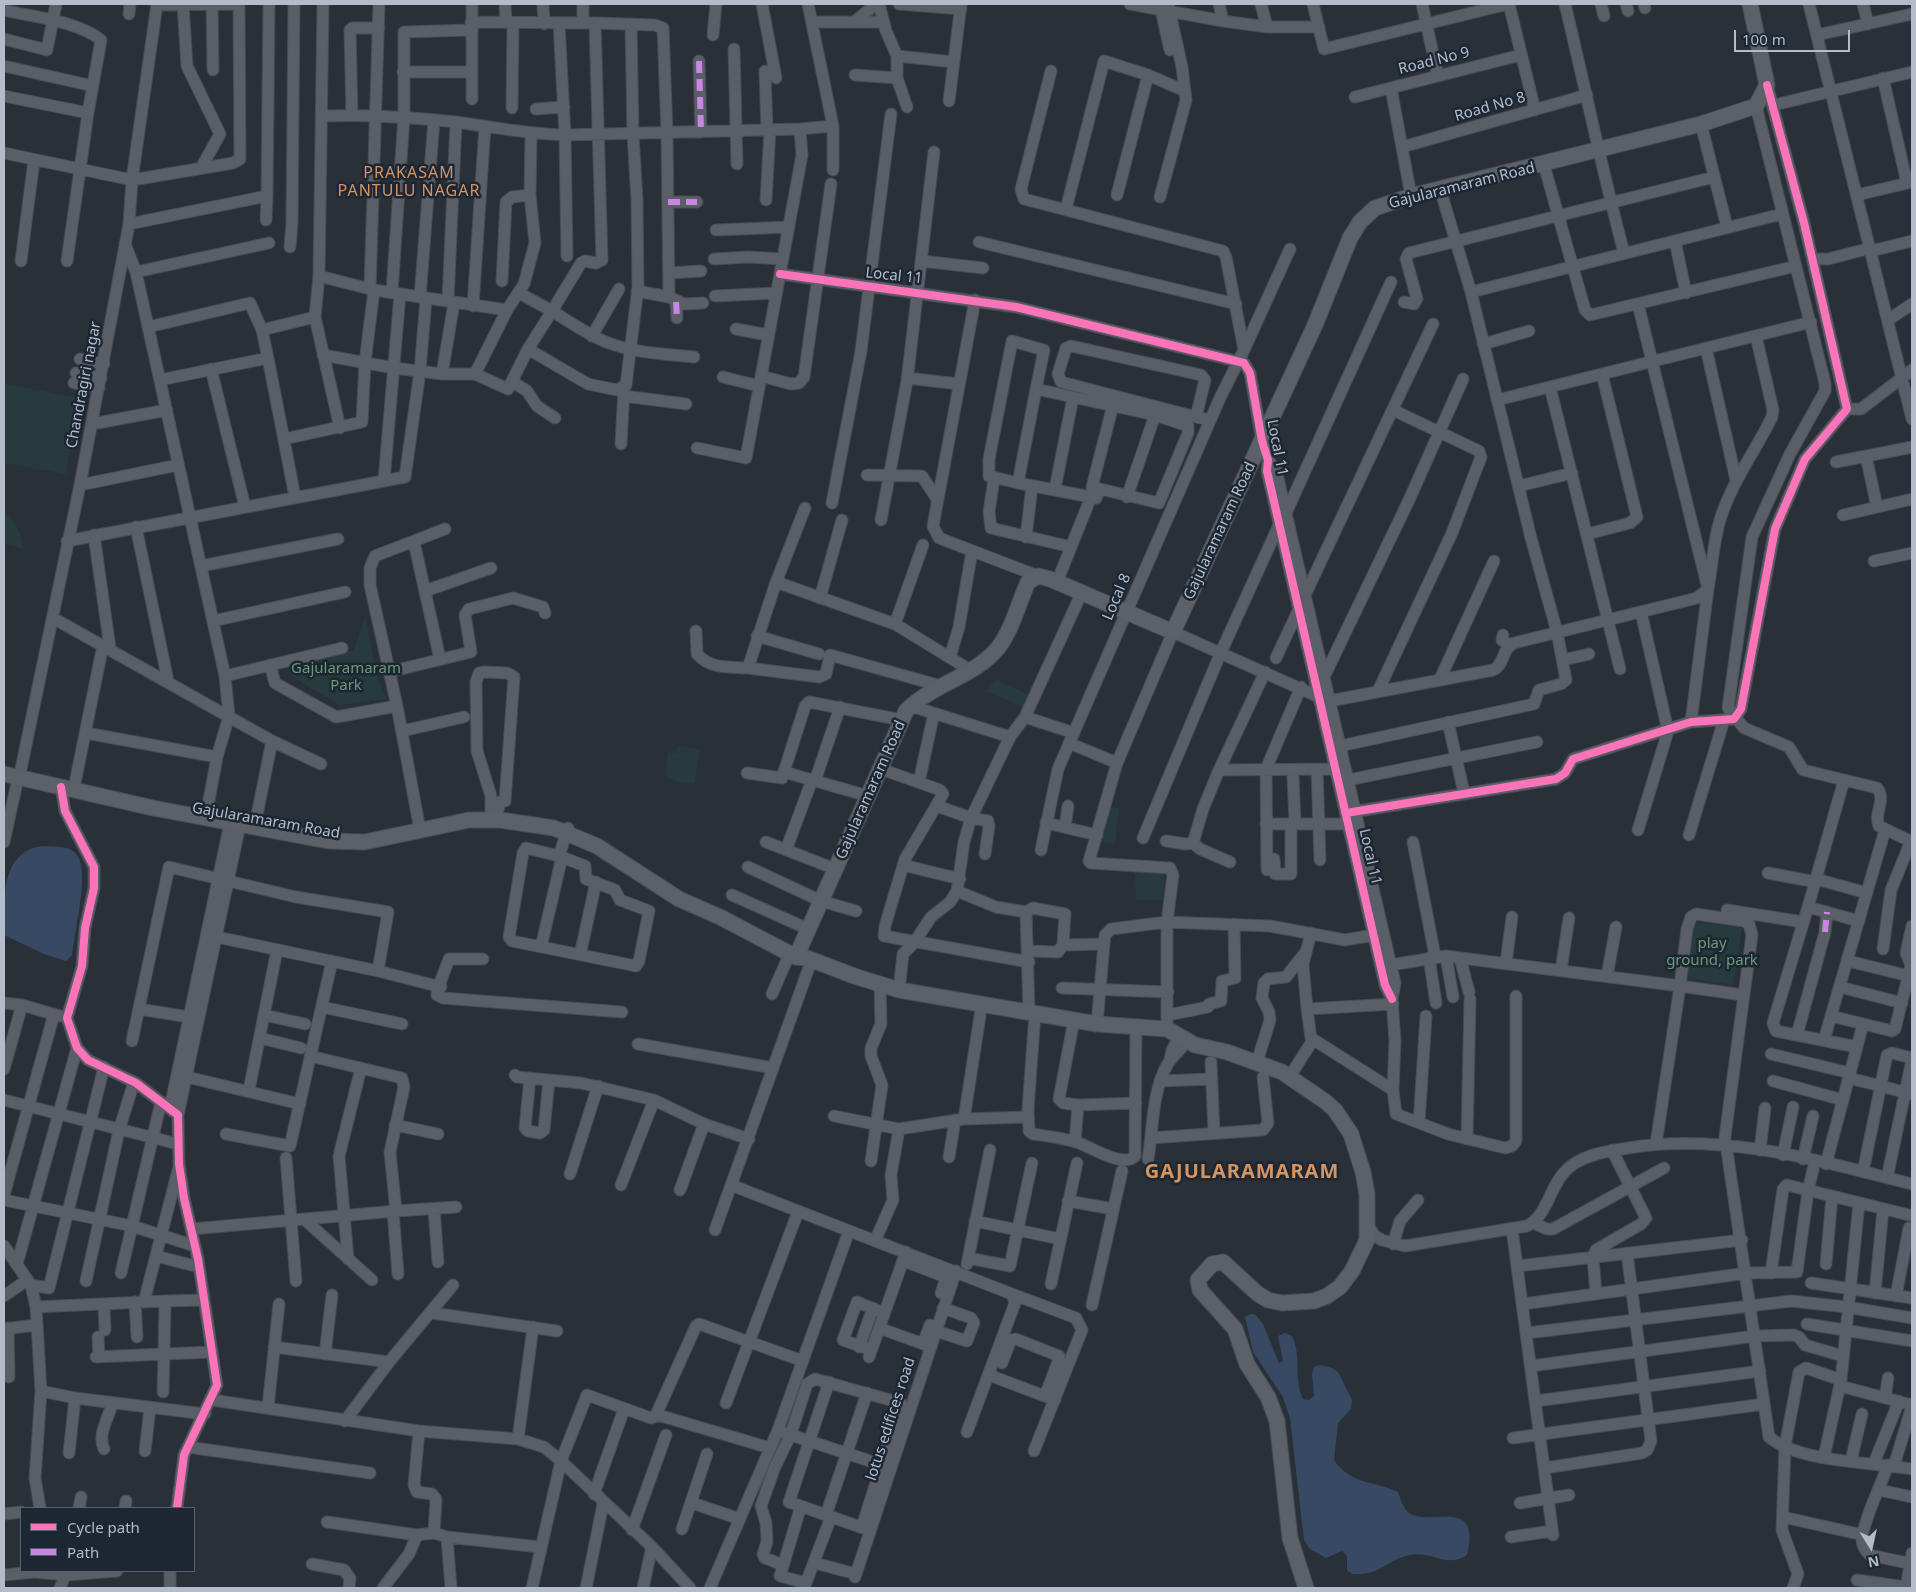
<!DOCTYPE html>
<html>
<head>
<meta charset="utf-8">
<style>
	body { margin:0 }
	#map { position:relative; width:1916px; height:1592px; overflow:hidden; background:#2a3038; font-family:"Noto Sans",sans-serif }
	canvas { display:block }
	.frame { position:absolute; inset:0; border:5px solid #b4bcc9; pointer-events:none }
	.legend { position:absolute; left:20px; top:1507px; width:175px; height:65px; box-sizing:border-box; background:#1d2633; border:1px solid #59626f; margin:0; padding:6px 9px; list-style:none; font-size:15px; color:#b4bcc9 }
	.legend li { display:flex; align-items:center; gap:10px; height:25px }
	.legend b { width:25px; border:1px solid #59626f }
	.north { position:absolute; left:1846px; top:1522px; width:50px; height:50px; -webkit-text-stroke:4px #1d2633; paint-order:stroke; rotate:170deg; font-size:14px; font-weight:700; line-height:20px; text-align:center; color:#b4bcc9 }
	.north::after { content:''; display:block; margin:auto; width:18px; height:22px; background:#b4bcc9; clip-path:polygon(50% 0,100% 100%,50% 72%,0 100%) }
	.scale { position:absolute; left:1734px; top:30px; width:116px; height:22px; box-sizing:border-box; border:2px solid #b4bcc9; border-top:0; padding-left:6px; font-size:15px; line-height:18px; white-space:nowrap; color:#b4bcc9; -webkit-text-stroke:4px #1d2633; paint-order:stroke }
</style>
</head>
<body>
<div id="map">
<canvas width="1916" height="1592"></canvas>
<div class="frame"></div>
<ul class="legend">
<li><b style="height:6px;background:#fb73b8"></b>Cycle path</li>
<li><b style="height:6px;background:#c787e3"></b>Path</li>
</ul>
<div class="north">N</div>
<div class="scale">100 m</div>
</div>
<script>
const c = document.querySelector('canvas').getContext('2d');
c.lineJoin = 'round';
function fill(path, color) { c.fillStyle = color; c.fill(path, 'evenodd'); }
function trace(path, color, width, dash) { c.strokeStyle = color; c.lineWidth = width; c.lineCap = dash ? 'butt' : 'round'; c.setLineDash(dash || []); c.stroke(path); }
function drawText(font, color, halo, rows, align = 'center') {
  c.font = font + ' "Noto Sans",sans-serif'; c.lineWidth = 5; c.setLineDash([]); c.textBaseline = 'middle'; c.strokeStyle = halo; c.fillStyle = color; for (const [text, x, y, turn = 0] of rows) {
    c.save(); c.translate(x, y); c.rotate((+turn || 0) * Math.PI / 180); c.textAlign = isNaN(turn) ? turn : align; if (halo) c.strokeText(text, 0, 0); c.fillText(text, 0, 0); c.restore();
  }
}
fill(new Path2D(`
	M4 384 80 398 66 474 4 463Z
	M4 511C14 520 23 535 23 549L4 543Z
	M365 616 376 672 386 699 340 705 289 675 290 665 309 658 354 650Z
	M997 680 1031 696 1023 707 986 691Z
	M677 746 700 750 694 784 675 781 664 775 668 752 676 753Z
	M1108 805 1119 809 1115 844 1100 841Z
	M1135 871 1165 873 1163 900H1136Z
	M1689 921 1742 928 1733 985 1683 977Z`), '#273a3e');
fill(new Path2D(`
	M44 846C55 847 70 845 77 855 90 872 74 933 72 955L66 961 44 954 4 935C4 900 0 850 44 846Z
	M1250 1314H1255L1263 1324 1279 1363 1283 1361 1278 1336 1285 1333 1292 1336C1302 1357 1293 1378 1303 1399L1309 1400 1314 1396 1312 1374 1314 1367 1321 1365 1332 1368 1338 1372 1352 1400 1351 1409 1338 1423 1334 1460C1350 1484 1374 1481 1398 1492 1401 1499 1402 1507 1408 1512 1428 1529 1482 1494 1467 1555 1446 1569 1432 1550 1410 1555 1385 1560 1382 1576 1352 1574L1347 1570V1556L1342 1551 1326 1558 1310 1549 1304 1540 1290 1418 1283 1397 1253 1352 1245 1317Z`), '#384963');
const minor = new Path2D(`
	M183 4 187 66 220 134 201 168
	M212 4 213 70
	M323 4 319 276 315 317 340 428
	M472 4V99
	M505 4 506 22
	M543 4 544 24
	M762 4 776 78
	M808 4 833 126
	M879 4 886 31 897 56 954 62
	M899 4 961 9
	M1130 4 1223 21
	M1219 4 1223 21 1267 27H1319
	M1261 4 1267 27
	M1313 4 1324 49 1508 4
	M1422 4 1438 76
	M1509 4 1535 110
	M1565 4C1585 87 1602 170 1624 253
	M1601 4 1604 16
	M1626 4 1628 11
	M1644 4 1645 8
	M1809 4 1912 419
	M1863 4 1868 24
	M157 5 237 4
	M1160 5 1170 50
	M4 10C32 17 78 21 101 40L88 113 67 261
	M129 14 130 4
	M471 22 595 23 602 260 596 263 585 261 581 263 552 311 519 293
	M583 22V4
	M812 22H883
	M854 22 876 4
	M559 23 565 135 567 256
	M595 23 655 25 663 28 667 133 669 297
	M713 35 716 4
	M1817 35 1912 14
	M4 39 47 50 56 4
	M734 49 737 164
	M897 56V78L907 107
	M699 61 701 132
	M4 66 93 86
	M765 71 767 130
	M403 72H471
	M855 75 897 78
	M1883 78 1907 183
	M1391 88 1411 196
	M4 96 88 113
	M1355 97 1521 55
	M949 101 961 4
	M1774 105 1912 72
	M1756 106 1825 383V391L1790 454 1752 537 1728 708 1744 728 1789 747 1803 770 1877 788C1887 799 1873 814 1879 826L1912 842
	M512 108 513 23
	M536 109 564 107
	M352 115 350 30 352 28H379
	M323 116C367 114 411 117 456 122 492 127 528 134 565 135L800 129 802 155 746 458 697 448
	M1701 124 1727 227
	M800 129 833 126V170
	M1402 147 1587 95
	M4 153 132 180 233 163 240 159 239 4
	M1544 165 1585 310 1590 315 1796 266
	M1117 195 1148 75
	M1857 195 1912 182
	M267 196 269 4
	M1160 197 1186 100 1182 67 1168 4
	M766 200 770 130
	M668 202H697
	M1066 209 1104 61 1148 75 1185 91
	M129 224 267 196 266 220
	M716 230 789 227
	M1675 241 1686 293
	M979 242 1236 304
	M125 244 136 272 225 676 229 716 217 757 207 811
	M290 247 292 223 294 4
	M1871 251 1912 241
	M714 259 748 257 783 259
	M1813 259H1828L1871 248
	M21 261 34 160
	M921 261 983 268
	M136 272 269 243
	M669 273 701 271
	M780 274 1016 307 1244 363 1250 373 1262 441 1268 460 1267 471 1385 985 1392 999
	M319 276 374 290 507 310
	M502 281 506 202 512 197 530 195
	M370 289 379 4
	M637 291 669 297 684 304 703 303
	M392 292 404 117V32L471 30
	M1471 292 1782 214
	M715 296 776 293
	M420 297 434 120
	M975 300 933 526 939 538 1038 576
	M448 301 456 122
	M676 302 677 318
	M1404 302 1414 304 1417 299 1406 259 1409 253 1714 177
	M1638 304 1708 589 1691 722
	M473 306 485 126
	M1888 320 1912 304
	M148 327 250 303 262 330 268 358 295 497
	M736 329 768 335
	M262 330 315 317
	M592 336 619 289
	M1483 344 1529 331
	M1706 348 1736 480
	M528 349 588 384 617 390 626 385 638 287 637 200 633 134 631 24
	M1244 350 1290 249
	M323 355 394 368 442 374H475L508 389 528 349 552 311C570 322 587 334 606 342 634 353 665 354 694 357
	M80 359 104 364
	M211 369 245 507
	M76 373 101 378
	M442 374 454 303
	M475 374 507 310 524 284 535 243 530 195 531 134
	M761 376 791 384 799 383 804 377 831 184
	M723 377 759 386
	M907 378 959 384
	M160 380 268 358
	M513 382 527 391 537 406 555 418
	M74 383 99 388
	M1550 387 1620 669
	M1036 389 1018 483 1096 498 1100 489
	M624 396 686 404
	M1497 400 1811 322
	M1847 409H1861L1912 370
	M1196 417 1205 380 1201 375 1071 346 1066 348 1058 374 1061 382 1196 417 1210 420
	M92 424 167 410
	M284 439 362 422 365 362 374 290
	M621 444 624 389
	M1866 456 1877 507
	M1268 460 1276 470 1395 983 1392 999 1395 1041 1393 1090 1396 1114 1448 1134 1505 1148 1512 1146 1516 1141V996
	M1836 462 1912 447
	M867 475 922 476 937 499
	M994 479 989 512 991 528 1071 547
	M384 481 400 294
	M1018 483 989 476V459L1012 341 1044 350 1036 389 1155 415 1188 426V433L1159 503 1092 487 1113 405
	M80 485 178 465
	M1519 486 1572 473
	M1055 489 1073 397
	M1127 497 1155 415
	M832 503 861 351 891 114
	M805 508 775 585 748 668 819 677 826 674 830 655 941 686
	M1286 513 1391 282
	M1843 515 1912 499
	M881 520 907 381 934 152
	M136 527 168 681
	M1587 534 1630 523 1637 517 1602 374
	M94 535 110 648
	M1026 537 1032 486
	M67 541 405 477 420 371 426 299
	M414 542 440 659
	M1874 561 1912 553
	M201 566 338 539
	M776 582 895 624 970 670
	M1057 582 1091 497
	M425 591 491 568
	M1305 595 1433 324
	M820 598 842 520
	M53 618 272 741 321 764
	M213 621 345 592
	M895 624 923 545
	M696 631 697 654C710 669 729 667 748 668
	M1503 635 1502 640 1509 645
	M757 636 819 654
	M950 657 959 627 972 551
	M1276 658 1299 609
	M1563 660 1589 654
	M270 665 275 683 336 717 397 706
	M389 672 471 652 465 615 469 609 513 598 543 607 545 613
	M225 676 342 648
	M1324 677 1409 500 1463 379
	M1440 679 1494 561
	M1378 691 1452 533 1481 457 1479 451 1393 410
	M1324 702 1493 670C1505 665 1501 649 1514 643L1697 598 1708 589C1713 562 1714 531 1725 506 1737 474 1757 448 1772 417L1773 410 1756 336
	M911 706 1010 737
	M1025 717 1074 733
	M1448 722 1464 793
	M402 731 464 717
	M86 733 217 757
	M1069 743 1117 763
	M1340 746 1534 704 1539 690 1561 684 1566 680 1557 632 1531 538 1471 292 1440 189
	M21 769 80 485 129 224 132 180 157 4
	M881 769 940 790 943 794 905 859 885 926 884 936 1029 962
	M1317 769 1320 860
	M1219 770 1265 672
	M784 772 868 796
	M747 773 782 778 805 706 809 702 902 720
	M1293 776 1295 824
	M815 781 840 707
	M1343 781 1537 742
	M919 782 934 713
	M75 783 103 645
	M61 787 65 811 94 867V888L85 928 82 966 67 1018 77 1048 88 1060 136 1083 178 1115 179 1164 184 1198 198 1259 217 1385 184 1455 177 1508
	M937 806 971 818 988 821 989 826 985 854
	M1346 813 1556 779 1565 773 1573 759 1691 722 1734 719 1741 709 1775 529 1805 459 1847 409 1804 223 1767 85
	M491 814V796L477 751 476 682 479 673 483 672 507 673 514 677 505 801 500 802 497 814
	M256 820 272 741
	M1046 823 1097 835
	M1266 824H1348
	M1065 827 1068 806
	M420 830 397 706 370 585V568L375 556 445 529
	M1638 830 1668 731 1641 612
	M1689 835 1724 720
	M1143 838 1221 652 1279 525
	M1166 841 1186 844 1193 843
	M4 842 18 778
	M766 842 835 869
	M1413 842 1435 956
	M786 850 812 780
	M1041 850 1058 769 1220 398 1244 350 1226 257 1223 251 1024 199 1021 189 1051 71
	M559 856 585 866 586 879 615 890 620 900 649 911 639 961 636 966 512 941 509 937 523 853 526 848 559 856 568 828
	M1274 859 1275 874H1291V824
	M1230 862 1200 849 1193 843 1203 809 1219 770 1336 769
	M903 865 960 879
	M748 867 821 901 856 911
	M1267 870 1266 769 1301 687
	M1768 873 1816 882
	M1816 879 1867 893
	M732 895 808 929
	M1808 907 1844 780
	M1727 910 1803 922
	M1026 912 1033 908 1065 914 1063 945
	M1311 933 1303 964 1307 1009 1393 1004
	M217 937 378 971 441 987
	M541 947 562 857
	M1883 949 1891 890 1911 841
	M1029 951 1058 952 1063 945 1104 944 1105 935 1111 929 1167 922 1173 875 1170 868 1091 863 1089 861 1117 763 1173 632 1319 697
	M580 955 596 882
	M1446 956 1453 997
	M1429 958 1436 1003
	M1460 958 1469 992
	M1848 961 1909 976
	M1506 963 1512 917
	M1384 966 1446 956 1680 986 1656 1144
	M1561 970 1569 918
	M1607 976 1616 927
	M440 983 449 959H483
	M438 987 437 995 443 998 622 1012
	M1840 987 1902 1003
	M1062 988 1168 992
	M899 990 903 954 914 943 931 917 950 902 957 891
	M772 994 790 953
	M4 1003 22 1005 60 1016
	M322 1007 402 1024
	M139 1009 195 1018
	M1307 1009 1311 1038 1393 1090
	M1029 1012 1026 912 996 907 957 891 964 842 971 818 1010 737 1025 717 1082 592
	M1035 1014 1028 1109 1029 1131 1033 1134C1047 1136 1063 1138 1076 1142 1090 1146 1123 1169 1135 1156L1136 1026
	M264 1015 305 1024
	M1168 1015 1208 1007 1209 1004 1221 1001 1222 981 1235 978 1234 924
	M1831 1016 1892 1031 1895 1029 1911 965 1906 953 1912 926
	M1074 1020 1059 1099 1063 1103 1078 1105 1075 1142
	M1097 1024 1104 944
	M1167 1029V922L1270 926 1345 940 1374 935
	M1797 1035 1825 932 1827 912
	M260 1038 301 1048
	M1824 1040 1885 830
	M132 1041 169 867 296 897 388 912 378 971
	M638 1044 773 1068
	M1857 1047 1776 1031 1773 1023 1808 907 1859 921
	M1771 1054 1850 1073
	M1170 1060 1172 1050 1180 1036
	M1211 1062 1214 1133
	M1257 1062 1270 1020 1269 1012 1262 998 1264 983 1268 979 1286 977 1304 954
	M4 1069 22 1005
	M515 1075 517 1077 581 1083 654 1100
	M1290 1076 1313 1040
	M187 1077 300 1104
	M530 1078 525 1128 528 1131 540 1133 544 1130 549 1080
	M1849 1078 1912 1094
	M1160 1081 1212 1079
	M1773 1081 1843 1100
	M249 1090 277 950
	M4 1100 178 1144
	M1078 1105 1136 1103
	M170 1108 230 823
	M178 1115 240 825
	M834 1116 899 1129 964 1119 1028 1117
	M964 1119 982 1003
	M1419 1123 1426 1016
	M395 1125 438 1134
	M226 1134 290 1146 332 961
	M1151 1138 1263 1130 1268 1123 1263 1077
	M1467 1139 1470 999
	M1724 1144 1752 935 1749 924 1744 921 1696 914 1691 917 1687 929 1680 986 1743 995
	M1726 1144 1769 1437C1800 1463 1873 1462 1912 1469
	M1760 1150 1765 1108
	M1783 1155 1793 1107
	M949 1157 955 1120
	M286 1158 296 1281
	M1148 1159C1153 1129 1152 1092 1167 1065 1172 1056 1181 1050 1187 1041
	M1803 1159 1813 1116
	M871 1161 882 1085 871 1056V1048L881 1024 880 985
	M1826 1164 1863 1024
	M1863 1172 1887 1055 1892 1053 1912 1058
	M570 1174 598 1086
	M1887 1178 1912 1060
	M621 1185 654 1100 704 1124 749 1139
	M731 1185 1012 1294 1015 1303 967 1432
	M680 1190 704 1124
	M4 1195 54 1014
	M4 1200 132 1226 195 1246
	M1068 1201 1113 1209
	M434 1209 438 1262
	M393 1211 398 1274
	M396 1211 456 1207
	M305 1220 372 1280
	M975 1221 1060 1239
	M1533 1223 1547 1229H1553L1664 1168
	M1369 1227 1375 1236 1382 1240 1405 1246 1527 1226C1551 1214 1549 1177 1577 1162 1593 1153 1610 1151 1628 1148 1723 1132 1820 1161 1912 1184
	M191 1229 396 1211 390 1152 404 1087 402 1078 310 1056
	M1512 1229 1553 1535
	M715 1230 812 959
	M875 1241 893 1200 891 1175 899 1129
	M1393 1244 1400 1221 1418 1200
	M4 1246 31 1285 36 1307 41 1391 35 1478 40 1508
	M156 1256 199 1267
	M968 1258 1010 1266 1032 1163
	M348 1259 339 1156 361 1068
	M909 1263 943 1276 945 1281 941 1293
	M17 1264 77 1048
	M967 1264 990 1150
	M1826 1264 1832 1197
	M1518 1266 1742 1240
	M121 1273 161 1102
	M1771 1273 1783 1189 1787 1185 1909 1215
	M86 1281 119 1130 134 1082
	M1811 1283 1912 1298
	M1051 1284 1077 1163
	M31 1285 49 1288 104 1067
	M1875 1293 1883 1209
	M1012 1294 1076 1318 1082 1330 1034 1451
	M1596 1294 1593 1257 1596 1250 1641 1224 1646 1218 1612 1150
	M4 1296 27 1280
	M1896 1296 1909 1228
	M165 1301 204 1300
	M135 1302 137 1337
	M144 1302 178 1170
	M104 1304 105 1330
	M1523 1304 1747 1273 1797 1272 1808 1191 1815 1161
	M1092 1305 1122 1171
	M36 1307 165 1301 164 1354 212 1352
	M432 1313 557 1331
	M1807 1324 1912 1341
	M8 1328 9 1377
	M879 1328 929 1346
	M4 1329 36 1325
	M936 1331 967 1341 974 1323 971 1318 943 1308
	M1527 1333 1791 1301 1847 1307 1912 1318
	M98 1337 99 1357
	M923 1344 930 1325
	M274 1347 389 1362
	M859 1347 873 1308
	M1000 1348 1007 1350 1011 1340 1016 1339 1059 1356
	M871 1350 843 1340 857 1302 884 1313
	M325 1354 332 1295
	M96 1357 164 1354 163 1392
	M869 1357 906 1252
	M1002 1363 1007 1350
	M1531 1366 1755 1336 1794 1335 1799 1337 1805 1345 1843 1356
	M989 1375 1055 1400
	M829 1382 789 1502 869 1530
	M1840 1386 1912 1405
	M41 1391 75 1398 205 1414
	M1045 1396 1059 1359
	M1885 1398 1888 1378
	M212 1400 419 1431 518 1439 544 1447 561 1461 652 1547 690 1588
	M1536 1401 1760 1371
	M726 1403 798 1212
	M268 1407 279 1304
	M658 1415 770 1448
	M345 1421 389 1362 453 1285
	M419 1431 414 1485 417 1492 432 1494 436 1499 434 1533 447 1537 540 1547
	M785 1433 888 1467
	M1513 1438 1764 1404
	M518 1439 533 1327
	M188 1447 370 1473
	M104 1449C97 1433 109 1419 112 1403
	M145 1451 150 1408
	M69 1453 75 1398
	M1824 1457 1841 1380 1859 1203
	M1851 1461 1862 1414
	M1874 1463 1899 1401
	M1888 1465C1881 1485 1864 1519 1862 1538 1862 1546 1865 1551 1870 1555L1912 1564
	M1894 1466 1912 1406
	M1545 1468 1642 1453 1647 1450 1651 1441 1627 1253
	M1879 1490 1912 1497
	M594 1494 624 1409
	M692 1503 740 1519
	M1520 1503 1569 1495
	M801 1506 780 1576 806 1583 831 1517
	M79 1508 81 1497
	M125 1508 126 1501
	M4 1514 21 1512
	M826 1515 867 1393
	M1783 1517 1863 1535
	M327 1522 417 1535 434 1533
	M682 1529 707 1454
	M632 1530 666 1435
	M447 1537 451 1588
	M1511 1537 1552 1531
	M815 1563 856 1574
	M312 1564 344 1570 350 1578 349 1588
	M783 1565 765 1558 763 1554 767 1542 766 1523 761 1506 774 1469 791 1434 807 1384 815 1379 901 1403 862 1527
	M4 1575 34 1572 67 1575 117 1571
	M855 1577 956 1271
	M1857 1580 1912 1588
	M60 1588 67 1571
	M170 1588V1571
	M383 1588 409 1554 417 1535
	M532 1588 561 1461 587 1395 651 1418 655 1417 696 1326 699 1324 803 1361
	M586 1588 603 1504
	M643 1588 652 1547
	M710 1588 778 1430 849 1231
	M1793 1588 1798 1574 1782 1530 1785 1446 1799 1372 1806 1368 1841 1380
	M1906 1588 1912 1553`);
const major = new Path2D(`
	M4 774 153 808 328 841 365 842 469 820H500L554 828 597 846 679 899 720 917 796 957 807 958 854 976 899 990 1097 1024 1167 1029 1195 1045 1227 1052 1282 1072 1326 1102 1335 1110 1351 1134 1363 1172 1367 1194V1240L1352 1271 1340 1287 1327 1296 1314 1301 1282 1303 1268 1300 1258 1294 1223 1262 1212 1264 1198 1280 1200 1290 1235 1329 1247 1364 1268 1397 1277 1421 1290 1538 1306 1588
	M796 957 906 711C932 684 974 677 998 648 1012 630 1019 602 1028 582L1038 576 1050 579 1173 632 1315 325 1350 238 1360 222 1375 208 1411 196 1701 124 1756 106 1767 85 1750 4`);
trace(minor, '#484c53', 13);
trace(major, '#484c55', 17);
trace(minor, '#5a5e66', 11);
trace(major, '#5c6168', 15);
trace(new Path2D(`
	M699 61 701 132
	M668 202H697
	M676 302 677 318
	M1825 932 1827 912`), '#c787e3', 6, [12, 6]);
trace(new Path2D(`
	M780 274 1016 307 1244 363 1250 373 1262 441 1268 460 1267 471 1385 985 1392 999
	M61 787 65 811 94 867V888L85 928 82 966 67 1018 77 1048 88 1060 136 1083 178 1115 179 1164 184 1198 198 1259 217 1385 184 1455 177 1508
	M1346 813 1556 779 1565 773 1573 759 1691 722 1734 719 1741 709 1775 529 1805 459 1847 409 1804 223 1767 85`), '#fb73b8', 8);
drawText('15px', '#b4bcc9', '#1d2633', [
	["Road No 9",1434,61,-14],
	["Road No 8",1490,107,-16],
	["Gajularamaram Road",1462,186,-14],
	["Local 11",894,276,6],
	["Chandragiri nagar",84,385,-79],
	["Local 11",1277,448,79],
	["Gajularamaram Road",1220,531,-65],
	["Local 8",1117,597,-67],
	["Gajularamaram Road",871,790,-66],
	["Gajularamaram Road",266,821,10],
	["Local 11",1370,857,77],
	["lotus edifices road",891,1419,-72]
]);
drawText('15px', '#6b9a76', '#1d2633', [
	["Gajularamaram",346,669],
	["Park",346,686],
	["play",1712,944],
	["ground, park",1712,961]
]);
c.letterSpacing = '1px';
drawText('16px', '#d59563', '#1d2633', [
	["PRAKASAM",409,173],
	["PANTULU NAGAR",409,191]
]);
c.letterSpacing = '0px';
c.letterSpacing = '1px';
drawText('bold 20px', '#d59563', '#1d2633', [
	["GAJULARAMARAM",1242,1172]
]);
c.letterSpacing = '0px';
</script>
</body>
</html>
